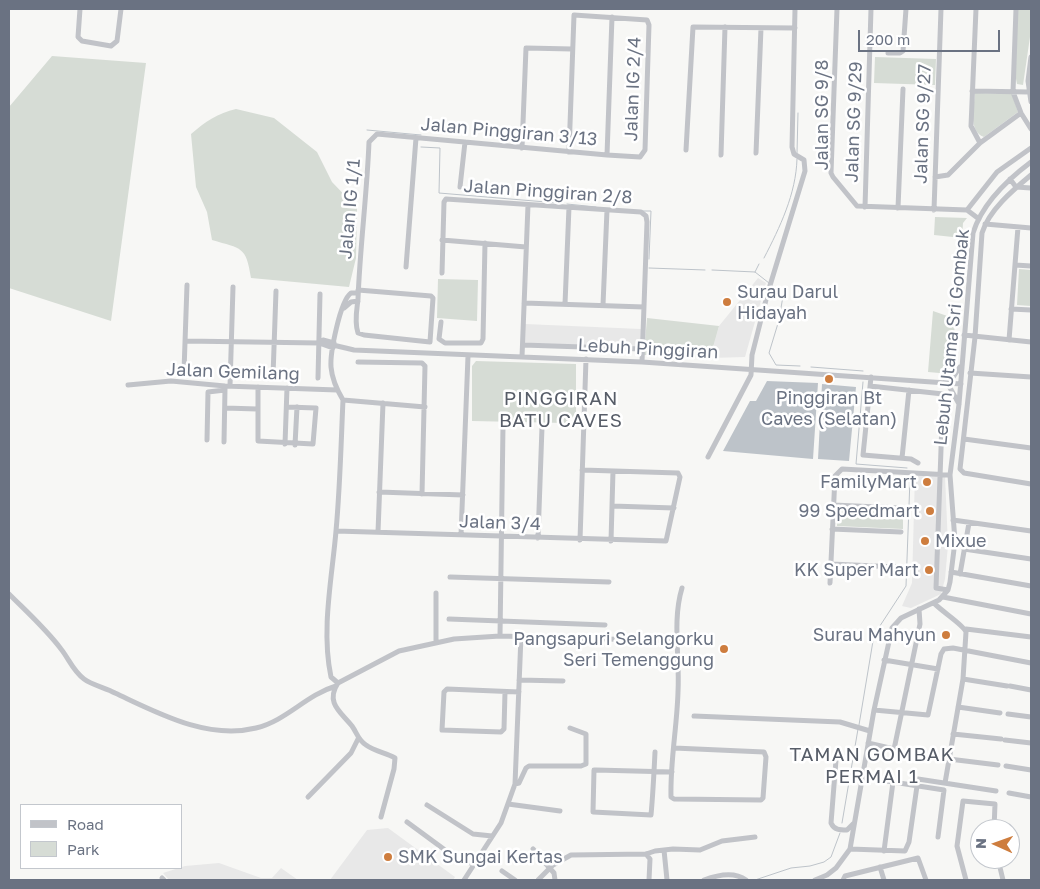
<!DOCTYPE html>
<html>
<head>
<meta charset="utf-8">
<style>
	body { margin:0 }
	#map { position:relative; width:1040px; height:889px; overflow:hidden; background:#f7f7f5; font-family:"Golos Text",sans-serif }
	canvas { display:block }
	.frame { position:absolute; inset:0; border:10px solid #6a7282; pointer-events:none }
	.legend { position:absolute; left:20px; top:804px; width:162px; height:65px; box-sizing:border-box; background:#fff; border:1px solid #c3c7cd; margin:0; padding:6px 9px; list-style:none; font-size:15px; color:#6a7282 }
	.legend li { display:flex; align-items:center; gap:10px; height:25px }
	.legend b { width:25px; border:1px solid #c3c7cd }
	.north { position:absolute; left:970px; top:819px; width:50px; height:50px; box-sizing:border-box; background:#fff; border:1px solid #c3c7cd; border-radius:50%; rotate:272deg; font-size:14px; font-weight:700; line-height:20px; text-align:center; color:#6a7282 }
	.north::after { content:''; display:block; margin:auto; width:18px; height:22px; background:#ce7d3e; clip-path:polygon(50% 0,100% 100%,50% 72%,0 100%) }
	.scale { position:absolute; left:858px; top:30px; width:142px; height:22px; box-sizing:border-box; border:2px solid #6a7282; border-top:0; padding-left:6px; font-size:15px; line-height:18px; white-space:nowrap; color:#6a7282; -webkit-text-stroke:4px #fff; paint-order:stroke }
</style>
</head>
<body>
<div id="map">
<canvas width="1040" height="889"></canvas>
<div class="frame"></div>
<ul class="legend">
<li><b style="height:6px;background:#c1c3c8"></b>Road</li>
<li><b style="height:14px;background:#d6dcd5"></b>Park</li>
</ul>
<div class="north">N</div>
<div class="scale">200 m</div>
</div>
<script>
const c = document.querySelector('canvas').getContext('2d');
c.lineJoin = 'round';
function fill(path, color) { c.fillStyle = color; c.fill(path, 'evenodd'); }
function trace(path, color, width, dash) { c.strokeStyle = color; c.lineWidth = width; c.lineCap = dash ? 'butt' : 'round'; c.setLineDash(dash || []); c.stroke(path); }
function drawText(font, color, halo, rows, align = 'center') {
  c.font = font + ' "Golos Text",sans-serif'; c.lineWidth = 5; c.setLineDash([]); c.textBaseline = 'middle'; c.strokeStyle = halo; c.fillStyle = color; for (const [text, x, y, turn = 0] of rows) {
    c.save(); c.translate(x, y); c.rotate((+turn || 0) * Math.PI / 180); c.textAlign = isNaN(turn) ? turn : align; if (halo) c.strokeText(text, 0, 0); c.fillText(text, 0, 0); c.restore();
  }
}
fill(new Path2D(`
	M758 278 766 283 745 357 710 358 719 326Z
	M525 324 641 329V348L525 343Z
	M915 474 945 476 948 545 945 579 941 594 911 608 902 606 912 583Z
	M388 828 455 877 453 880H330L367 830Z
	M219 863 261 878H272L281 868 298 880H169L163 873 185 866Z`), '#e8e8e8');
fill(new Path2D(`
	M1017 9H1031V30L1023 85 1017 84 1015 74Z
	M52 56 146 63 111 321 9 288V107Z
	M875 57 936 59 935 85 874 83Z
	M975 93 1012 94 1018 112 984 137C968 131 974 107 975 93Z
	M236 109 274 118 317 152 332 182 357 208 356 258 349 287 251 278C246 246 242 249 212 240L207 212 196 187 191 134C205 122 218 113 236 109Z
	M935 217 967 218 963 223 962 238 934 235Z
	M1019 269 1031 270V306L1017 305Z
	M438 279 478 280 477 321 437 318Z
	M933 311 953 318 955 322 951 374 928 372Z
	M647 318 719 326 710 358 644 355Z
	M476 361 576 364V415L565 423 472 421V366Z
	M838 508 903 510V529L837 526Z`), '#d6dcd5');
fill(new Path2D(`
	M767 381 818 383 813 459 723 451 750 401H756Z
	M822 384 856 387 849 461 818 459Z`), '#bdc3c9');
trace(new Path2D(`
	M367 130 421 135
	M421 147 440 148 439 193 558 203
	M797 153 798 113
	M567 204 596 207
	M643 211H651L649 259
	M764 258C780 227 796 194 797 159
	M649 268 705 270
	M712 270 755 272 769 283
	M755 272 759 264
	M773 286 783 296 779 320 769 353 776 365 800 366
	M811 367 863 371
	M863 382 856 464 907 468
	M859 725 874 635 906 586 910 479
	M842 823 858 729
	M755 880 791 868 810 866 824 862 831 857 840 833`), '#bdc3c9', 1);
trace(new Path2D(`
	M80 9 78 37 82 41 111 46 117 41 121 9
	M837 9 831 173 833 177 857 206 967 210 979 219
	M976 9 971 126 980 143
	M1016 9 1013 92 1021 113 1031 129
	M888 53H900L903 51 906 9
	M1031 57 1028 81 1031 102
	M972 91 1029 92
	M522 148 526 48 572 49
	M686 150 693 27 795 28
	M756 153 761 28
	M607 155 612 17
	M721 155 725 27
	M1031 175C1013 190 989 210 982 233L975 337 960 469 964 473 1031 484
	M935 177 948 175 980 143 1021 113
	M1010 179 1016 187 1031 188
	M460 187 465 142
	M865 207 871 9
	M898 208 903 89
	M934 210 941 9
	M967 210 997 172 1031 148
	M985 224 1031 228
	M442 240 526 247
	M1015 265 1031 266
	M406 267 416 138
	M442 273 444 202 446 199 641 212 646 216 647 222 642 362
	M358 290 431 296 433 298 430 342 364 335 358 333C354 322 357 309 358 299 360 246 367 194 369 142L377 134 607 155 640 157 645 150 649 25 647 20 574 15 569 152
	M524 303 644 307
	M565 304 569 207
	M603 305 607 210
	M344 308 351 302 358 301
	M1011 309 1031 310
	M441 322 439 339 445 343H481L483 339 485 243
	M964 335 1031 342
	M1009 340 1018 227
	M185 341 319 343 323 340 334 343
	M319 343 333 348
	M333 345 354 350 642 362 961 384
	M523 345 642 349
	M522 357 528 205
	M358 362 422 363 425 366 422 494
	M184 371 187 285
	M970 373 1031 377
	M273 376 276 291
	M871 377 863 455 911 459 918 463
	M318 378 320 294
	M945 382 949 386 959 404
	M945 382 953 377 960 367
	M128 385 171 381 225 386 337 390
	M230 386 233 287
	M870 386 943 394 936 588 948 590
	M258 387V441L313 444 316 408 287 407
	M343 400C337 390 332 379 331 367 330 353 340 301 351 293H358
	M343 400 425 407
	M225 408 257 409
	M964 439 1031 448
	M207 440 208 392 225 390
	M224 442 225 389
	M285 444 287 388
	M295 445 297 407
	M708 457 751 375 752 355 768 292 805 171 804 160 794 154 792 147 795 9
	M902 458 909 390
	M379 492 463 495
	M833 505 900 508
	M612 506 674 508
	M953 520 1031 531
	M832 529 901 532
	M336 531 666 541 680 477 678 473 582 470
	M378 532 383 403
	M461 535 468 356
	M538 538 542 427
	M580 540 586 359
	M611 541 613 471
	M964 549 1031 559
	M831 564 898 567
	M951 572 1031 586
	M960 574 969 523
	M450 577 609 582
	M830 583 835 476 842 469 950 475
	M436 593V642
	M9 594C27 612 46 629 61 649 69 659 73 671 84 679 92 685 106 688 115 693 158 713 207 740 256 728 286 721 306 695 336 686
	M943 597 1031 614
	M934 603C941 611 964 625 966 632L963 679 945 783
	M449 619 605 625
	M966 629 1031 637
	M500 636 503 426
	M884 660 938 669
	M963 679 1007 686
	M519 680 563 681
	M338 683 331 677C321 630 332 578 336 531 340 488 341 444 343 400
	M1010 686 1031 690
	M505 692 504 729 501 732 442 730 444 692 447 689 519 692
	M958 707 1000 713
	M874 710 928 715 941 654 944 649 953 648 1031 663
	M1008 714 1031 717
	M694 716 840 722 870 731
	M953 734 1001 739
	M1005 740 1031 743
	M868 743 894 749
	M674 748 764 752 766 757 763 798 761 800 674 799 671 797C670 762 677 727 678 692 680 658 672 621 682 588
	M655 752C654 773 653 794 651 815L593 812 594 770H596L672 772
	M892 759 920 624 919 609
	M949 759 998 765
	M836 760 831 823C834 830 840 830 847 830L853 824
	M1006 766 1031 770
	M861 777 944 790 938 837
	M515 784 519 783 526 768 529 766H581L586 764V734L570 728
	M1009 793 1031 797
	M308 797 351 753 358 739
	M508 804 560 811
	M427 805 473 834 492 836
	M381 817 394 769 395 758C386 753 374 751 366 745 358 740 357 733 352 726 341 712 325 703 338 683L399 651 454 639 500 636 677 641
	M407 822 460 861 471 863 476 861
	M533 849 554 873 555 880
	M850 849 905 851 909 842 918 779 996 791
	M664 850 667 880
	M884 851 893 782
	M646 854 650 859 649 880
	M998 859 1003 880
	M880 867 884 880
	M502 871 515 880
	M162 878 164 880
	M464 880 501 823 515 784 521 636
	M538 880 553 865 571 855 646 854 655 851 673 849 700 850 722 841 755 837
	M704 880C717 875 734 871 746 880
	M815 880 827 875 836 868 850 849 874 710 892 628 901 618 939 600 948 590 950 582 955 541 950 475 959 404 973 233C982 204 1007 180 1031 162
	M843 880 845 876 918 858 926 880
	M966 880 957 846 963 801 995 804 994 829`), '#c1c3c8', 5);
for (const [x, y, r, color] of [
	[727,302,5,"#ce7d3e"],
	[829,379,5,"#ce7d3e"],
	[927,482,5,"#ce7d3e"],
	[930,511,5,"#ce7d3e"],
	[925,541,5,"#ce7d3e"],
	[929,570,5,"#ce7d3e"],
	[946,635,5,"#ce7d3e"],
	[724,649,5,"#ce7d3e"],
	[388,857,5,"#ce7d3e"]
]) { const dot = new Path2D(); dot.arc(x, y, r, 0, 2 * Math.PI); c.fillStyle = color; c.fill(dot); trace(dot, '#fff', 2); }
drawText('18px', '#6a7282', '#fff', [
	["Jalan IG 2/4",633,89,-88],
	["Jalan SG 9/8",822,115,-90],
	["Jalan SG 9/29",854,122,-88],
	["Jalan SG 9/27",923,124,-88],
	["Jalan Pinggiran 3/13",509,132,5],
	["Jalan Pinggiran 2/8",548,192,4],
	["Jalan IG 1/1",350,209,-85],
	["Lebuh Utama Sri Gombak",952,337,-84],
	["Lebuh Pinggiran",648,349,3],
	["Jalan Gemilang",233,372,2],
	["Jalan 3/4",500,523,2]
]);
drawText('18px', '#6a7282', '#fff', [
	["Surau Darul",737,292,"left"],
	["Hidayah",737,313,"left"],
	["Pinggiran Bt",829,398,"center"],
	["Caves (Selatan)",829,419,"center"],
	["FamilyMart",917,482],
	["99 Speedmart",920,511],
	["Mixue",935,541,"left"],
	["KK Super Mart",919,570],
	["Surau Mahyun",936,635],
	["Pangsapuri Selangorku",714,639],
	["Seri Temenggung",714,660],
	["SMK Sungai Kertas",398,857,"left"]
], 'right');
c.letterSpacing = '1px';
drawText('19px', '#575d68', '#fff', [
	["PINGGIRAN",561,399],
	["BATU CAVES",561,421],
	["TAMAN GOMBAK",872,755],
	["PERMAI 1",872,777]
]);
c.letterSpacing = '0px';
</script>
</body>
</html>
